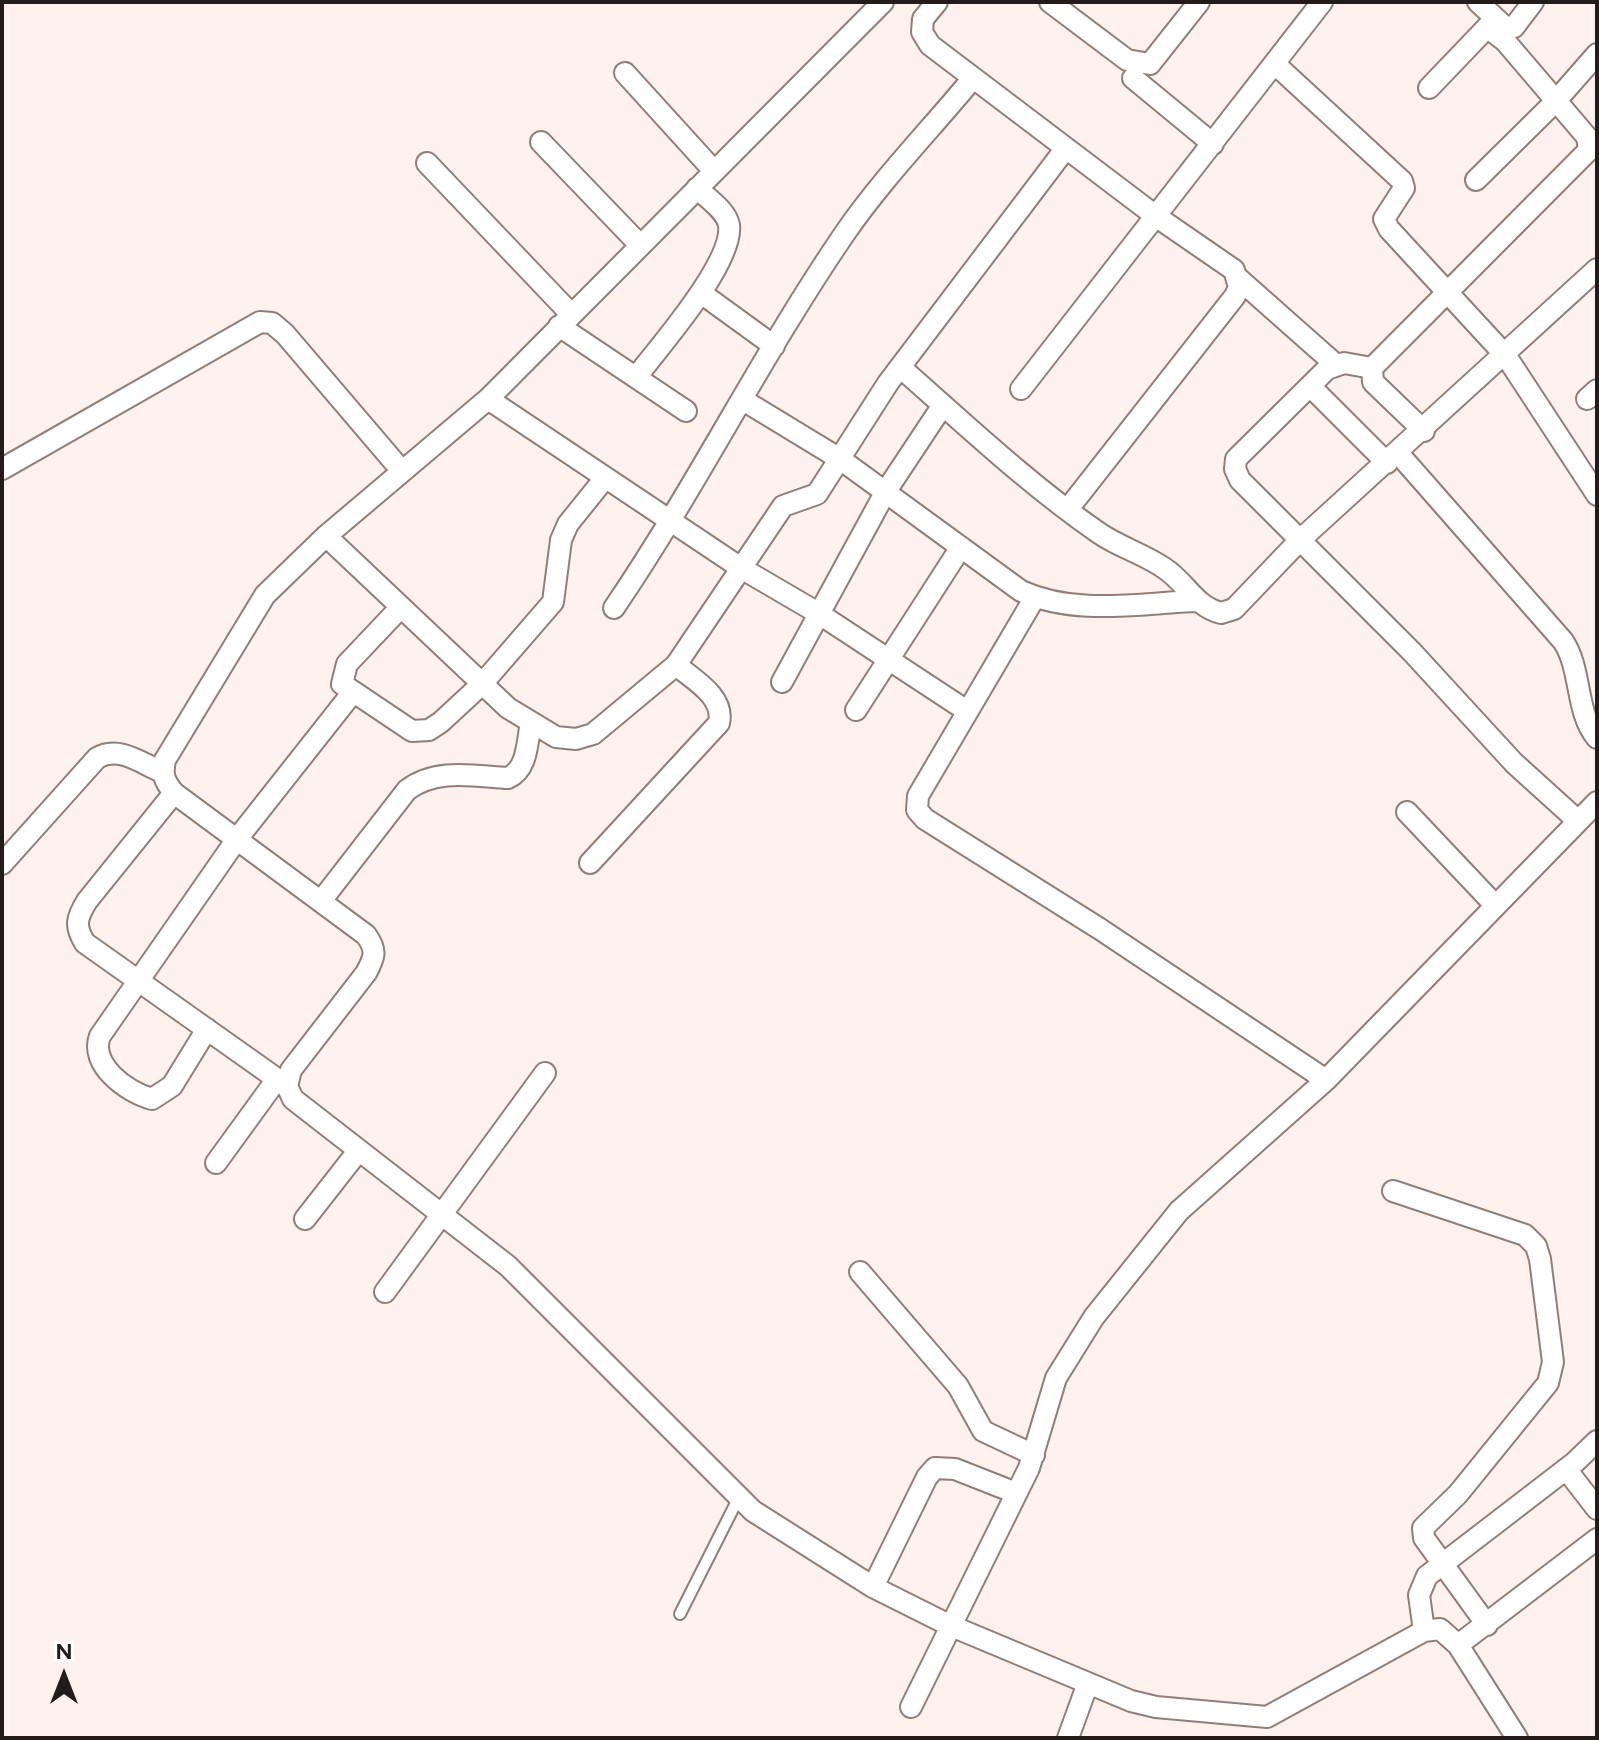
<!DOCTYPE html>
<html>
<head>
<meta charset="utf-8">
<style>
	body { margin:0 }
	#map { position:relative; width:1599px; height:1740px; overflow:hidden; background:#fef1ee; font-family:Figtree,sans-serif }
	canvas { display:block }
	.frame { position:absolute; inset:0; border:4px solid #231c1a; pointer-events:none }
	.north { position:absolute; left:24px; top:1636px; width:80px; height:80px; -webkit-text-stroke:6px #fff; paint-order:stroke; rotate:0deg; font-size:22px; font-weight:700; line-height:32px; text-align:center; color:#231c1a }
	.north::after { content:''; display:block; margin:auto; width:28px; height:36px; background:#231c1a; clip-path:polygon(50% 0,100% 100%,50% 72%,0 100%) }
</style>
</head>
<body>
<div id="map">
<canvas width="1599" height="1740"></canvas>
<div class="frame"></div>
<div class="north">N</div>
</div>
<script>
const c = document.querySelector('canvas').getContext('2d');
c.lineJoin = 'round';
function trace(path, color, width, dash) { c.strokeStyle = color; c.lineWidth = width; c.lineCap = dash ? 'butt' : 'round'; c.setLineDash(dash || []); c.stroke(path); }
const service = new Path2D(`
	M680 1614 739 1497`);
const minor = new Path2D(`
	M883 2 488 399 326 536 265 595 165 760C162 775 164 781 174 793L366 935C377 950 375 957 366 973L291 1070 287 1086 293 1099 508 1266 753 1511 873 1587 949 1625 1131 1701 1156 1707 1267 1717 1424 1631 1440 1629 1458 1645 1517 1738
	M937 2 923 19 922 32 930 45 1157 217 1234 270 1239 287 1235 296 1068 509
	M1050 2 1127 60 1150 64 1199 2
	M1478 2 1504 26 1514 27 1533 2
	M1275 64 1402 181 1404 188 1384 219 1389 229 1506 356 1597 495
	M625 73 714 171
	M1133 78 1213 144
	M1429 88 1495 19
	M541 142 639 244
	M427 163 571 314
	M1476 180 1554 103 1597 54
	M1239 279 1335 364
	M701 293 774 346
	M559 326 686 411
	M900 367C965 424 1028 484 1099 533 1119 547 1144 554 1164 568 1186 582 1194 606 1221 613L1234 609 1300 540 1597 269
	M1372 368 1344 363 1327 369 1236 459 1235 469 1240 480 1412 652 1514 763 1578 821
	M637 376C660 346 734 262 729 225 726 210 707 198 697 188
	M1310 386 1387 463
	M1021 389 1322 2
	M488 399 741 568 818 613 967 711
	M1587 399 1597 390
	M743 400 840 459 1021 591C1076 616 1139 603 1197 601
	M1424 431 1373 382 1372 368 1589 150 1587 137 1505 41 1487 27
	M1398 453 1563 641C1582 669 1575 712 1597 738
	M2 469 260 322 272 323 285 334 401 470
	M326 536 508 708 556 737 576 739 593 734 676 665 783 506 817 494 888 383 1066 148
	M1035 597 918 796 917 810 925 819 1100 929 1326 1080
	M401 607 347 664 342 684 412 731 429 730 441 722 482 684 553 602 561 540 568 524 605 478
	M614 608C697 486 762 354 845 233 883 178 931 129 973 78
	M782 682 886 491 943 405
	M856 710 961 547
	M174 793 87 901C77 917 74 926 85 943L287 1086
	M1407 812 1494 904
	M590 863 719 723C725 697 694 680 676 665
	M2 864 97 758C118 745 141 763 162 772
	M321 901 407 790C436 768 473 776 508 778 528 769 527 742 531 722
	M207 1029 172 1086 152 1099C126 1092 89 1064 100 1036L237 839 353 692
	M216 1163 277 1079
	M1393 1191 1525 1235 1536 1246 1540 1259 1553 1362 1548 1383 1458 1494 1423 1528 1424 1538 1487 1625
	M305 1219 359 1150
	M860 1272 958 1386 983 1431 1034 1455
	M385 1292 545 1073
	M1566 1469 1597 1509
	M873 1587 927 1477 935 1468 955 1469 1016 1493
	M1424 1631 1419 1595 1427 1576 1574 1463 1597 1441
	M1458 1645 1597 1539
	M911 1707 1029 1468 1056 1378 1094 1317 1179 1211 1326 1080 1597 802
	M1068 1738 1088 1683`);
trace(service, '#917e79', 14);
trace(minor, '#917e79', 24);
trace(service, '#fff', 10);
trace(minor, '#fff', 20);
</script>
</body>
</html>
